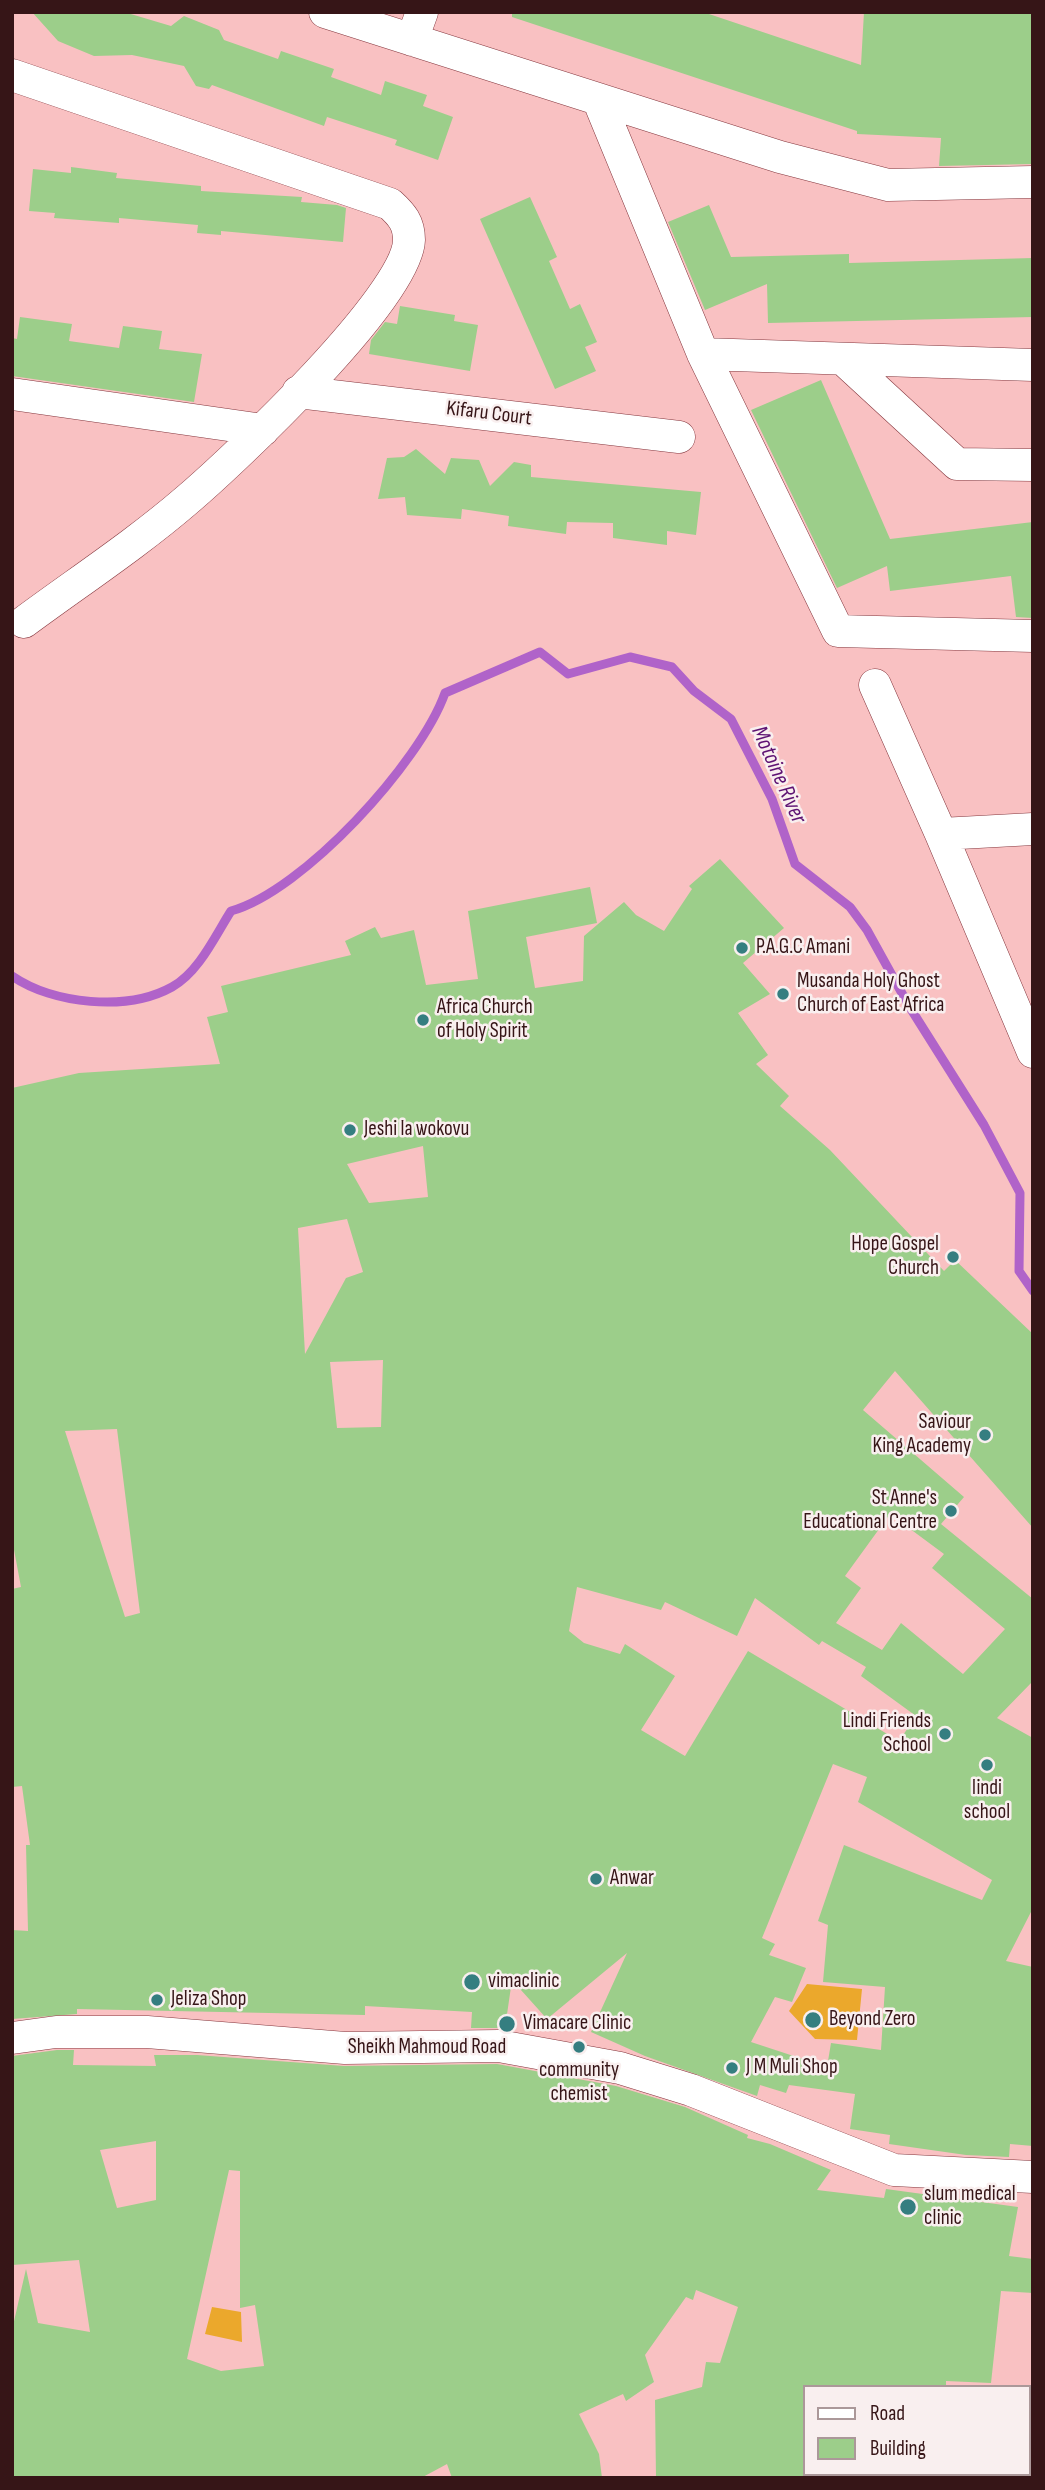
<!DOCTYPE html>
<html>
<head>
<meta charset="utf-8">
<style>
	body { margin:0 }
	#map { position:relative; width:1045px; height:2490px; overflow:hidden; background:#f9c1c2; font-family:"Sofia Sans Condensed",sans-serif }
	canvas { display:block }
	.frame { position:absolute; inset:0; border:14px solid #361517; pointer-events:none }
	.legend { position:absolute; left:803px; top:2385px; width:228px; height:91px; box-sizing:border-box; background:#f9efef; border:2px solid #ab9899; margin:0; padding:9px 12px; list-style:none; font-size:21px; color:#361517 }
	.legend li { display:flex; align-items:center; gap:14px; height:35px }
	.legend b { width:35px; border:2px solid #ab9899 }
</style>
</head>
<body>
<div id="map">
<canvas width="1045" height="2490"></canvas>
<div class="frame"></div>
<ul class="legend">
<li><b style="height:9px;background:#fff"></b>Road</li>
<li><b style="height:19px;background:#9cce8a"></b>Building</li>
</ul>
</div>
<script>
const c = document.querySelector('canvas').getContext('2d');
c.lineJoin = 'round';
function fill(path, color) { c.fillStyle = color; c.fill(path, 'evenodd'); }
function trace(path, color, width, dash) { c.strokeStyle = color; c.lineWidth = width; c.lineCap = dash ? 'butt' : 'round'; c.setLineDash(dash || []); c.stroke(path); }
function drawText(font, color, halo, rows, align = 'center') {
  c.font = font + ' "Sofia Sans Condensed",sans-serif'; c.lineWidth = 5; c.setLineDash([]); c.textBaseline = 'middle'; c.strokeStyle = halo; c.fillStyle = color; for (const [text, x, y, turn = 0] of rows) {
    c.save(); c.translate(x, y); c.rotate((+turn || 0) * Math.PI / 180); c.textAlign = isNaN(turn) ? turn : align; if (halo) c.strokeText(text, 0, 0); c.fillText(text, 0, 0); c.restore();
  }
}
fill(new Path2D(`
	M807 1984 862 1989 857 2040 815 2039 789 2011Z
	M212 2307 241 2312 242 2342 205 2334Z`), '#eba82c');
trace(new Path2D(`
	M12 976C53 1004 127 1012 172 987 199 972 215 936 231 911 303 891 420 763 445 693L540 652 568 674 630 657 672 667 694 691 731 719 772 799 795 864 850 907 867 930 909 1006 984 1125 1020 1193 1019 1271 1033 1291`), '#b063c9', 9);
fill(new Path2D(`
	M32 12H124L171 26 184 16 219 30 224 40 278 59 281 51 334 69 331 77 381 95 385 81 427 95 423 106 453 117 438 160 395 145 397 140 327 117 324 126 212 85 209 89 196 86 184 66 132 55 94 56 58 41Z
	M512 12H703L861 65 864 12H1033V164L939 166 941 138 857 134V131L512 17Z
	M71 167 117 173 116 178 201 186V191L302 197 301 202 337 205 346 208 343 242 221 231V235L197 233 198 225 119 218V223L54 218 55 213 29 211 33 169 71 173Z
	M530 197 557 257 549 261 570 309 580 304 597 342 585 347 596 371 555 389 480 219Z
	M709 205 731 257 849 254V263L1033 258V317L768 323 767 284 705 310 668 222Z
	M400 306 455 315 454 321 478 325 470 371 369 354 371 340 385 322 397 324Z
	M20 317 72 324 69 341 119 348 123 326 162 331 159 349 202 354 194 402 12 376V338L17 339Z
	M821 380 890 539 1033 522V618L1016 617 1011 576 890 591 887 566 837 588 751 410Z
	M416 449 445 474 451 458 479 460 490 486 514 462 531 465V477L701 492 696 535 667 531V545L613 538V523L567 522 566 534 508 526 509 516 462 509 461 519 407 515 405 497 378 499 387 458 404 457Z
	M720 859 784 928 743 963 770 994 738 1013 768 1055 756 1064 789 1096 780 1106 830 1150 944 1271 955 1260 1033 1334V1528L895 1371 863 1410 964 1497 941 1524 1033 1599V1681L997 1718 1033 1738V1908L1006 1961 1033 1967V2146L1010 2144 1009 2157 966 2155 889 2144 890 2135 850 2129 855 2094 789 2085 786 2093 760 2085 757 2096 645 2056 591 2032 627 1953 547 2019 512 1980 505 2028H471L472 2012 365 2006V2015L77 2009V2014L12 2019V1930L28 1931 26 1845H30L22 1786 12 1787V1589L21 1587 12 1539V1088L79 1073 220 1064 207 1017 228 1012 221 986 351 955 345 941 375 927 381 938 414 930 426 985 478 979 468 911 590 887 597 923 526 937 535 988 583 981 584 936 624 902 636 915 664 931 692 889 689 886ZM423 1146 428 1197 369 1203 347 1164ZM347 1219 363 1272 346 1278 305 1354 298 1228ZM383 1360 381 1427 337 1428 330 1362ZM117 1429 140 1613 125 1617 65 1431ZM890 1514 944 1554 932 1568 1005 1629 963 1674 901 1623 882 1650 836 1623 861 1588 845 1576ZM577 1587 661 1610 665 1602 737 1636 755 1598 819 1645 822 1641 866 1667 861 1676 916 1716 899 1741 748 1651 685 1756 641 1730 675 1676 625 1644 620 1654 584 1643 569 1631ZM833 1764 867 1777 858 1802 992 1880 982 1900 844 1845 818 1921 828 1925 823 1982 885 1987 881 2050 831 2043 827 2067 751 2042 775 1997 792 2002 806 1968 769 1955 775 1944 762 1938Z
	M57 2050H74L73 2065 156 2066 154 2055H197L344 2066 497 2064 616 2086 685 2107 748 2135 747 2138 770 2144 831 2170 817 2190 884 2198 886 2189 1018 2207 1009 2256 1033 2259V2293L1001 2291 991 2383 946 2381V2386L934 2387H805V2478H656L655 2400 702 2387 706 2362 720 2363 738 2307 696 2290 693 2300 686 2297 645 2355 654 2382 626 2401 623 2394 579 2414 599 2454 602 2478H452L447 2464 421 2478H12V2330L26 2269 38 2323 90 2332 79 2260 12 2265V2056ZM156 2141V2200L117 2208 100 2150ZM229 2170 240 2171V2308L255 2305 264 2366 221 2371 187 2359Z`), '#9cce8a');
const minor = new Path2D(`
	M325 12 780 157 888 185 1033 182
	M412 40 422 12
	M12 75 390 204C402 215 409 223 409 240 408 296 234 460 187 500 136 544 78 582 24 622
	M598 99 703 354 838 631 1033 636
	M703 354 1033 365
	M843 359 957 464 1033 465
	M298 392 679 437
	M12 394 263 430
	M875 685 941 834 1033 829
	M941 834 1033 1052
	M12 2038 56 2032H147L345 2048 499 2046 620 2068 691 2090 894 2170 1033 2177`);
trace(minor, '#85373e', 33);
trace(minor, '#fff', 32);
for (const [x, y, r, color] of [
	[742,948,7,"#357e80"],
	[783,994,7,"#357e80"],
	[423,1020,7,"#357e80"],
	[350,1130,7,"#357e80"],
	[953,1257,7,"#357e80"],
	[985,1435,7,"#357e80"],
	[951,1511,7,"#357e80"],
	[945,1734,7,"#357e80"],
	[987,1765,7,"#357e80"],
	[596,1879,7,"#357e80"],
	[472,1982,9,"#357e80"],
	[157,2000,7,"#357e80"],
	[813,2020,9,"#357e80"],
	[507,2024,9,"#357e80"],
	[579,2047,7,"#357e80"],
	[732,2068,7,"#357e80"],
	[908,2207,9,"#357e80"]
]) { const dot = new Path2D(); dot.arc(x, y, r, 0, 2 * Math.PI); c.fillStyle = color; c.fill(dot); trace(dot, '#f9efef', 2.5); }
drawText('21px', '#361517', '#f9efef', [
	["Kifaru Court",489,414,7],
	["Sheikh Mahmoud Road",427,2048]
]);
drawText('21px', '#361517', '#f9efef', [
	["P.A.G.C Amani",756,948],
	["Musanda Holy Ghost",797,982],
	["Church of East Africa",797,1006],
	["Africa Church",437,1008],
	["of Holy Spirit",437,1032],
	["Jeshi la wokovu",364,1130],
	["Hope Gospel",939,1245,"right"],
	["Church",939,1269,"right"],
	["Saviour",971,1423,"right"],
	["King Academy",971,1447,"right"],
	["St Anne's",937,1499,"right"],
	["Educational Centre",937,1523,"right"],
	["Lindi Friends",931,1722,"right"],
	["School",931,1746,"right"],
	["lindi",987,1789,"center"],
	["school",987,1813,"center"],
	["Anwar",610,1879],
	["vimaclinic",488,1982],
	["Jeliza Shop",171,2000],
	["Beyond Zero",829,2020],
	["Vimacare Clinic",523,2024],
	["J M Muli Shop",746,2068],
	["community",579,2071,"center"],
	["chemist",579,2095,"center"],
	["slum medical",924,2195],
	["clinic",924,2219]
], 'left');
drawText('italic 23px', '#5e1373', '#f9efef', [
	["Motoine River",778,775,66]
]);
</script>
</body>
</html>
